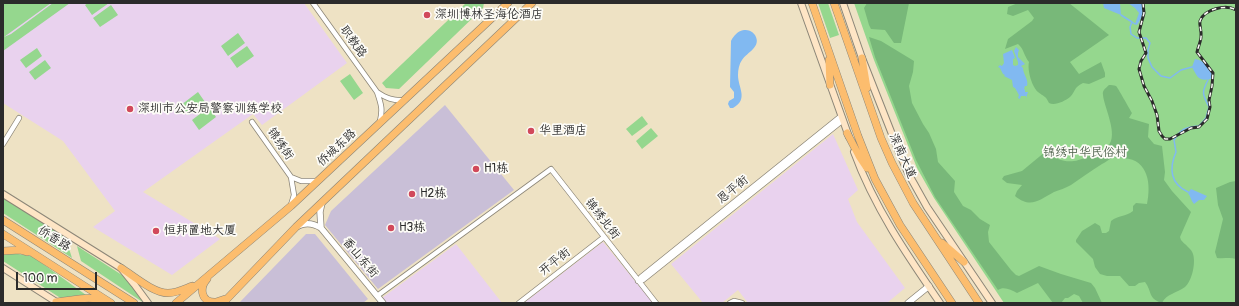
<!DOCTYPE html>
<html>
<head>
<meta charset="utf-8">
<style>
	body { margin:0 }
	#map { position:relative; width:1239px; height:306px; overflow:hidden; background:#eee2c4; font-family:Pangolin,sans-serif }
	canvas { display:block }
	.frame { position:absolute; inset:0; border:4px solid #2b2b2b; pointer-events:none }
	.scale { position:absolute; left:16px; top:272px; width:81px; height:18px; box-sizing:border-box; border:2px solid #2b2b2b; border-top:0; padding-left:5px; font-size:12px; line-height:14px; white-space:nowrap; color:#2b2b2b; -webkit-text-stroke:3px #fdfcf7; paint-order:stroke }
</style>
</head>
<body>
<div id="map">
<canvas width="1239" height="306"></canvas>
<div class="frame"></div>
<div class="scale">100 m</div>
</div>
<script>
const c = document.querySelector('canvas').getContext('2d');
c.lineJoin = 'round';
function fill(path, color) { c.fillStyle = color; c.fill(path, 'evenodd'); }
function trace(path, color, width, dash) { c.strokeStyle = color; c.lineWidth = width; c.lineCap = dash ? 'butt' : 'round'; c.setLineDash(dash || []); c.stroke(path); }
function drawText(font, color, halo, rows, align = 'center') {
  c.font = font + ' Pangolin,"LXGW WenKai TC",sans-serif'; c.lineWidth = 3.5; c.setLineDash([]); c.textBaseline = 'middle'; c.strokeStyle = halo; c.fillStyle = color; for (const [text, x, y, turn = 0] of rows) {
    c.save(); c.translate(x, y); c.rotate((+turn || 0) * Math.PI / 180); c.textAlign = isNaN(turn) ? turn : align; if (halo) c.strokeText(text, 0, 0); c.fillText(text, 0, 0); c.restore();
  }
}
fill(new Path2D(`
	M3 3H304L347 63 262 125 253 114 143 192 220 239 172 275 93 227 115 211 63 141 3 103Z
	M833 134 858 190 848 199 857 222 905 288 887 303H748L738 290 722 303H703L671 264Z
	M603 242 653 303H524Z
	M456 244 502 303H375Z`), '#e9d2ee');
fill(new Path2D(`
	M445 105 514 190 378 289 325 225 331 211Z
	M306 234H315L368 299 363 303H239Z`), '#c9bfd7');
fill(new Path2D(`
	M3 3H51L4 37 11 34 53 3H70L3 51Z
	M88 3H109L92 15 85 5Z
	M466 3H484L483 8 399 89 386 88 382 83Z
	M818 3H828L839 35 830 38Z
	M854 3H1236V303H1004L934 198 917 168 874 60Z
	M111 5 118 15 100 27 93 18Z
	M238 33 245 43 228 56 221 46Z
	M247 46 254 56 237 68 230 58Z
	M37 48 42 56 26 68 20 60Z
	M45 60 51 68 35 80 29 72Z
	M350 74 363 93 354 100 340 81Z
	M198 92 205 102 188 115 181 105Z
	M209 107 216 117 199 130 192 120Z
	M642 116 648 124 632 136 626 129Z
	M651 128 658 136 642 149 636 141Z
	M3 197 65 236 72 258 3 213Z
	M77 246 125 277 144 303 81 261Z
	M11 253 32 256 86 295 62 299 3 261V254Z`), '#95d78e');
fill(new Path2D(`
	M867 3H909L901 43H894L885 30 871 29 869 25 864 8Z
	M1018 3H1069L1109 35 1070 62 1079 74 1101 62 1105 73V77L1089 84 1083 83C1073 88 1076 91 1070 97 1065 101 1055 106 1049 103 1045 95 1044 97 1038 92 1032 87 1027 70 1029 62 1024 56 1024 49 1018 44L1005 49 1008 39 1032 21 1034 18 1028 10 1013 16 1007 14 1008 7Z
	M869 37 881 41 914 61 913 72 909 86 912 103 923 124 929 133 936 149 938 162 955 181 954 192 963 206 971 210 980 219 990 225 988 232 989 242 1011 270 1016 275 1019 276 1039 266 1061 274 1091 283 1095 288 1102 303H1083L1079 296 1074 294 1068 298H1065L1061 303H1053L1038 283 1017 293C1011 290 1004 286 998 290L935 197 916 160 875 57Z
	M1109 85C1111 85 1114 85 1116 86 1118 88 1129 108 1132 113L1129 118 1149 124 1148 137 1154 144 1162 146 1165 172 1164 180 1172 191 1191 212 1180 237 1181 240C1184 244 1192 249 1193 254 1196 263 1192 281 1185 287 1177 293 1166 294 1162 303 1148 299 1152 291 1145 282L1139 283 1135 286H1129L1120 276H1107L1100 274 1095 267 1093 259 1076 242V240L1082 231 1095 223 1100 226 1102 233H1106L1109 231 1111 221C1119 215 1125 217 1133 211V206L1136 203 1147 204C1151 185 1149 160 1124 158 1121 158 1115 157 1112 158 1109 159 1105 163 1102 164 1091 171 1081 178 1071 185 1066 188 1059 190 1054 192 1039 200 1031 209 1015 196L1017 191 1022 185 1007 183 1002 179 1004 176 1022 171 1045 152C1062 162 1070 165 1089 156 1094 153 1103 150 1108 146 1119 135 1104 107 1103 95 1102 90 1106 88 1109 85Z
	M1236 181V259C1230 257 1224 259 1217 258L1215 252 1223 219 1218 205 1216 188 1230 182Z`), '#78b879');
fill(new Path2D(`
	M1103 3H1120L1121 15 1104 8Z
	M1128 3H1142L1143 15 1137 25 1135 24 1139 13 1135 8Z
	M744 30C749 30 752 31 755 35 762 47 747 52 742 60 739 64 738 70 738 75 738 88 749 99 733 108H730L728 104 729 101 734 98V92L730 87 731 41C734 35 738 31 744 30Z
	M1016 47 1019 50 1018 53V57L1025 64 1021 66 1023 68C1023 74 1029 80 1027 86H1025L1024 89 1025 90V92H1028L1026 98V96H1021L1020 99 1018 98 1019 95 1015 88 1013 87 1012 80 1004 76 1005 75 1003 74 1000 68 998 67 1000 65 1002 66 1004 63 1003 54 1012 50 1015 58 1013 59V65L1015 66 1018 65V62L1014 51Z
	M1195 59C1204 60 1208 67 1212 74L1211 79C1198 82 1197 76 1192 67Z
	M1191 189 1207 196 1204 200H1199L1194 204C1191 201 1191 197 1188 193Z`), '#81b9f1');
trace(new Path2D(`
	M1121 15 1132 22
	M1135 24 1132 22 1130 27 1131 34 1137 38H1146L1150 43 1148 50V58L1152 67 1161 76 1170 78 1181 70 1192 67
	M1188 192C1170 184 1169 168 1176 152L1174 140C1181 129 1185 127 1199 126L1206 118 1209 107C1203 95 1201 93 1208 80`), '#81b9f1', 1.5);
const minor = new Path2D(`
	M313 3 377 92C381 104 383 109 380 121
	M377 92C386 98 393 101 404 100
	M252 122 291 177 294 195 291 205
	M3 144 19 118
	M291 177 301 181H317
	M638 281 641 277 841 116
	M638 281 643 280 842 121
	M377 296 551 169 656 303
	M519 303 604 237
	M730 303 734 301 742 303`);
const tertiary = new Path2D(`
	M298 226C306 222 313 223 321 228L383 303
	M321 228 320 212 322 203
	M908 303 929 286`);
const secondary = new Path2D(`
	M801 3 849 137
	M843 3 862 58 899 152 908 173 927 207 992 303
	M854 152C874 207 907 255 940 303
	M3 194 121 268 134 284 148 303
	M3 268 58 303`);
const primary = new Path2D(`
	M812 3 858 136 875 179 900 225 952 303
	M834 3 881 138 892 163 913 203 979 303
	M862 58 867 88
	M829 60 830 85
	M847 133 859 156 867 168
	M3 220 134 303
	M3 234 111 303
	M942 243 964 262
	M3 251 20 250 27 252
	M121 268C134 276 153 293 168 293 176 293 184 289 192 286
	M207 279C199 288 201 303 216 302 219 301 222 300 225 299
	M56 302C72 300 88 296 103 300
	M176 303 291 206 508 3
	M223 303 296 227 532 3`);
trace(minor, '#8c8678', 6);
trace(tertiary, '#8c8678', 7);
trace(secondary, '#8c8678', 8);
trace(primary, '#8c8678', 8);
trace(minor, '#fff', 4.5);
trace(tertiary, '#fff', 5.5);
trace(secondary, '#fee5c5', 6);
trace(primary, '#fcbd6e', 7);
const rail = new Path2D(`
	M1143 3 1144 13 1139 32 1146 53 1141 61 1139 69 1144 86 1152 101 1157 115 1159 131 1162 136 1165 139H1170L1191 128 1199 127 1207 119 1210 107 1209 100 1212 86 1213 73 1197 52C1198 47 1201 41 1201 37 1202 31 1199 26 1200 21 1204 9 1226 4 1236 10`);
trace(rail, '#2b2b2b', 3);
trace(rail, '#fdfcf7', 1.5, [4.5]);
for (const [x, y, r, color] of [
	[427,15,4,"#d1495b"],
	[130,109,4,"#d1495b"],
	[531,131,4,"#d1495b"],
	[476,169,4,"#d1495b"],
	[412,194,4,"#d1495b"],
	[391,228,4,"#d1495b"],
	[156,231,4,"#d1495b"]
]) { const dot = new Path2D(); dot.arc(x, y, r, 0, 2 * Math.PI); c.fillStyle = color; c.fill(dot); trace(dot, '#fdfcf7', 1.5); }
drawText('12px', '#2b2b2b', '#fdfcf7', [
	["深圳博林圣海伦酒店",435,15],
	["深圳市公安局警察训练学校",138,109],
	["华里酒店",539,131],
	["H1栋",484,169],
	["H2栋",420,194],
	["H3栋",399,228],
	["恒邦置地大厦",164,231]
], 'left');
drawText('12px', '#2b2b2b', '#fdfcf7', [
	["职教路",353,42,54],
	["锦绣街",280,144,55],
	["侨城东路",337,148,-43],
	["深南大道",902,156,66],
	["恩平街",733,190,-39],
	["锦绣北街",602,219,52],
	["侨香路",54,239,32],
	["香山东街",360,258,50],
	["开平街",555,262,-38]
]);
drawText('12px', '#4b5f49', '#fdfcf7', [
	["锦绣中华民俗村",1085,153]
]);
</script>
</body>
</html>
